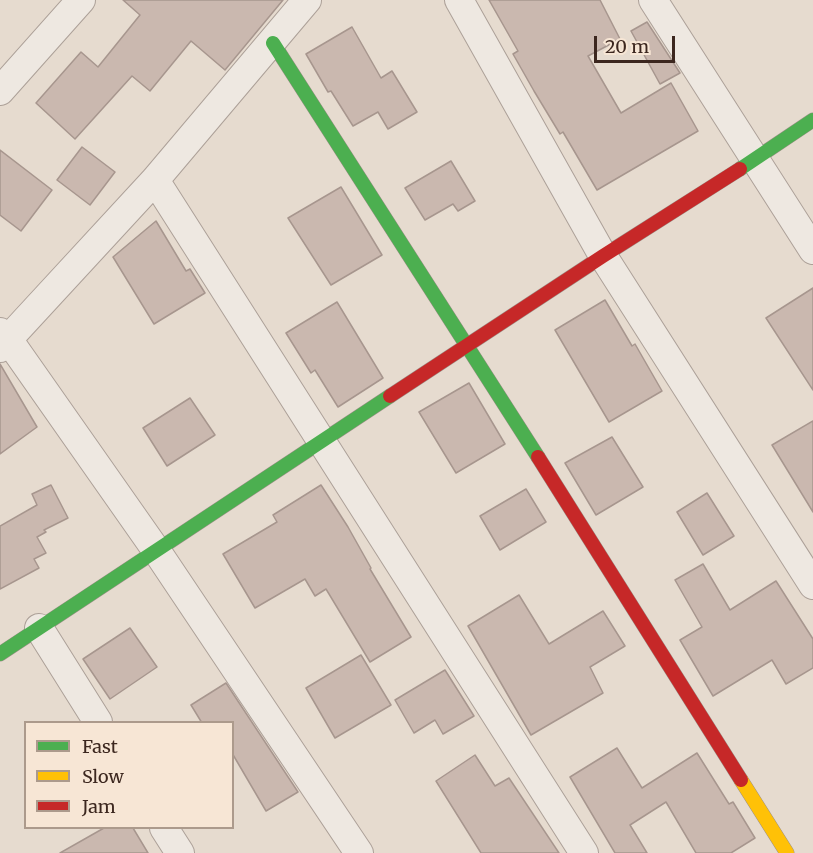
<!DOCTYPE html>
<html>
<head>
<meta charset="utf-8">
<style>
	body { margin:0 }
	#map { position:relative; width:813px; height:853px; overflow:hidden; background:#e6dbcf; font-family:Merriweather,serif }
	canvas { display:block }
	.legend { position:absolute; left:24px; top:721px; width:210px; height:108px; box-sizing:border-box; background:#f7e6d5; border:2px solid #ac9a8c; margin:0; padding:8px 10px; list-style:none; font-size:18px; color:#3c271f }
	.legend li { display:flex; align-items:center; gap:12px; height:30px }
	.legend b { width:30px; border:2px solid #ac9a8c }
	.scale { position:absolute; left:594px; top:36px; width:81px; height:27px; box-sizing:border-box; border:3px solid #3c271f; border-top:0; padding-left:8px; font-size:18px; line-height:21px; white-space:nowrap; color:#3c271f; -webkit-text-stroke:4px #f7e6d5; paint-order:stroke }
</style>
</head>
<body>
<div id="map">
<canvas width="813" height="853"></canvas>
<ul class="legend">
<li><b style="height:8px;background:#4caf50"></b>Fast</li>
<li><b style="height:8px;background:#ffc107"></b>Slow</li>
<li><b style="height:8px;background:#c62828"></b>Jam</li>
</ul>
<div class="scale">20 m</div>
</div>
<script>
const c = document.querySelector('canvas').getContext('2d');
c.lineJoin = 'round';
function fill(path, color) { c.fillStyle = color; c.fill(path, 'evenodd'); }
function trace(path, color, width, dash) { c.strokeStyle = color; c.lineWidth = width; c.lineCap = dash ? 'butt' : 'round'; c.setLineDash(dash || []); c.stroke(path); }
const building = new Path2D(`
	M123 0H283L225 70 191 41 150 91 132 76 75 139 36 103 81 52 98 67 140 15Z
	M489 0H600L620 39 588 56 621 113 671 83 698 131 597 190 563 132 560 134 534 91 513 54 518 51Z
	M647 22 680 73 660 84 631 31Z
	M352 27 381 78 392 71 417 112 388 129 378 112 353 126 331 91 328 92 306 54Z
	M82 147 115 172 90 205 57 180Z
	M0 150 52 190 21 231 0 215Z
	M451 161 475 201 458 211 453 204 425 220 405 188Z
	M341 187 382 255 331 285 288 218Z
	M156 221 186 271 190 269 205 293 154 324 113 257Z
	M813 288V390L766 318Z
	M605 300 632 346 635 344 662 391 609 422 555 330Z
	M337 302 383 378 338 407 315 370 311 373 286 333Z
	M0 364 37 427 0 454Z
	M469 383 505 444 456 473 419 412Z
	M190 398 215 435 167 466 143 428Z
	M813 421V512L772 445Z
	M612 437 643 487 596 515 565 463Z
	M51 485 68 518 44 530 46 532 37 537 46 553 34 559 39 568 0 589V526L37 505 32 494Z
	M321 485 348 527 371 568 370 569 411 637 370 662 326 589 315 596 305 579 255 608 223 554 277 522 273 515Z
	M526 489 546 522 500 550 480 516Z
	M707 493 734 536 703 555 677 512Z
	M703 564 730 610 776 581 813 639V668L786 684 772 660 713 696 680 640 702 627 675 580Z
	M519 595 549 644 603 611 625 646 590 667 603 693 531 735 468 626Z
	M130 628 157 667 110 699 83 659Z
	M361 655 391 705 335 738 306 688Z
	M445 670 474 716 443 734 435 720 414 733 395 700Z
	M226 683 298 792 266 811 232 753V723H202L191 705Z
	M617 748 642 788 697 753 729 804 733 802 755 838 731 853H696L666 802 630 825 647 853H615L570 777Z
	M475 755 495 786 509 778 559 853H481L436 781Z
	M104 828H133L148 853H60Z`);
fill(building, '#cab8af');
trace(building, '#a7968e', 1.5);
const street = new Path2D(`
	M459 0 603 256 813 585
	M653 0 813 250
	M0 91 81 0
	M155 180 584 853
	M0 332 8 339 156 550 359 853
	M0 348 155 180 307 0
	M39 628 98 722
	M164 828 180 853`);
const fast = new Path2D(`
	M273 43 538 457
	M740 169 813 120
	M0 654 390 396`);
const slow = new Path2D(`
	M741 780 787 853`);
const jam = new Path2D(`
	M390 396 603 256 740 169
	M538 457 741 780`);
trace(street, '#aca098', 30);
trace(fast, '#9c9088', 15);
trace(slow, '#9c9088', 15);
trace(jam, '#9c9088', 15);
trace(street, '#eee8e1', 28);
trace(fast, '#4caf50', 14);
trace(slow, '#ffc107', 14);
trace(jam, '#c62828', 14);
</script>
</body>
</html>
